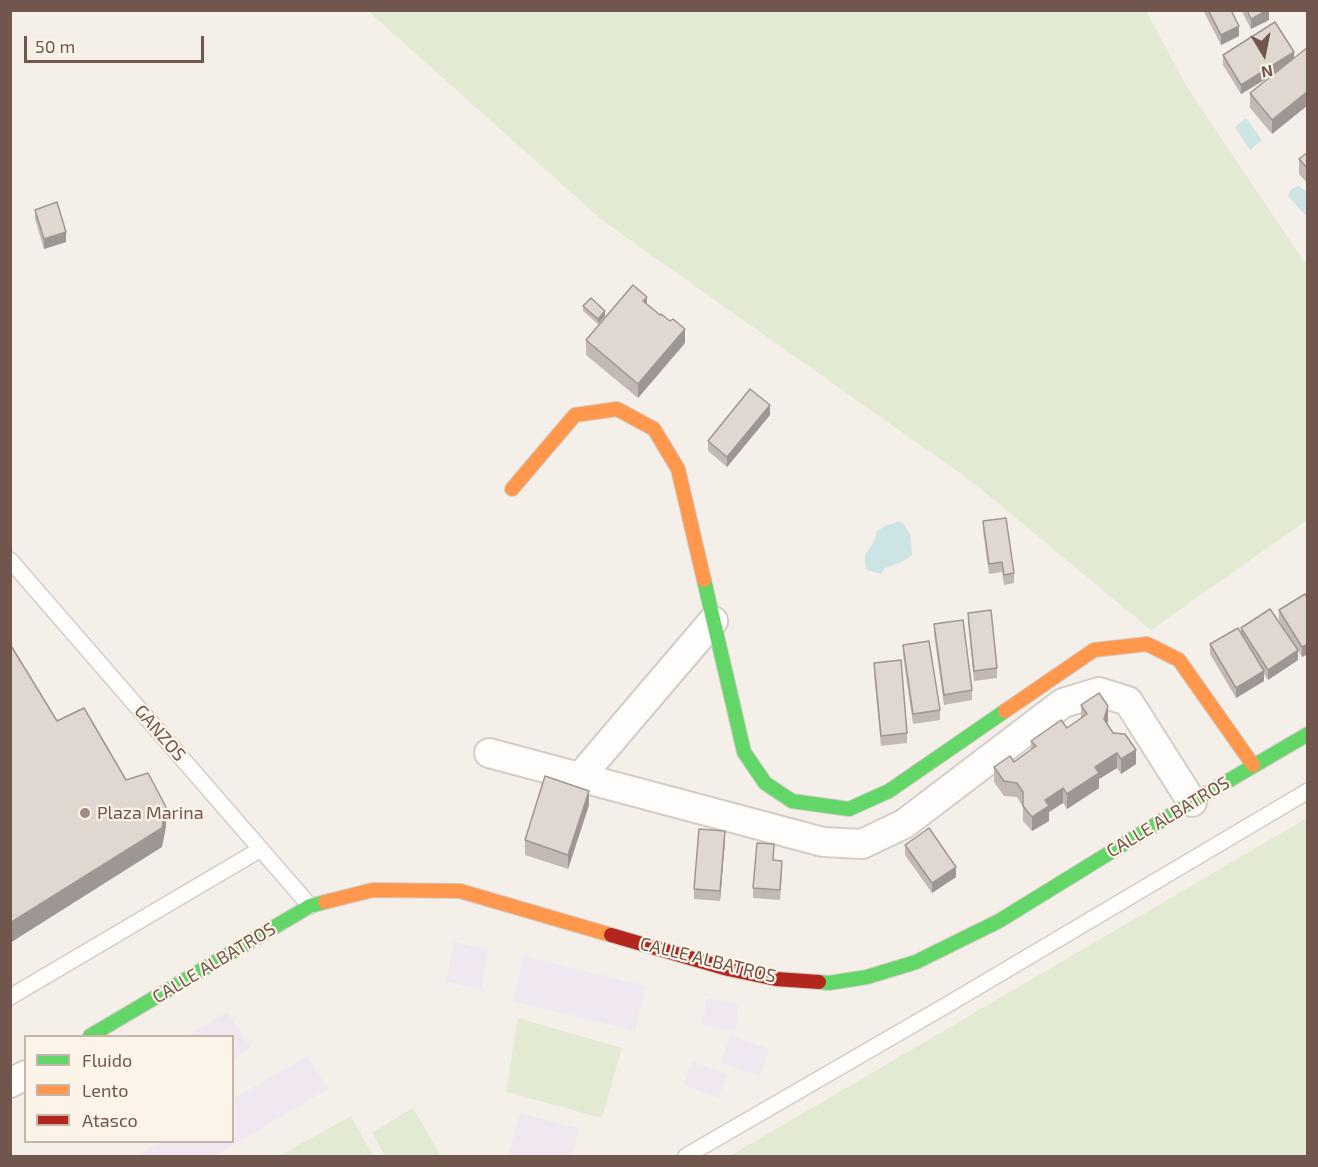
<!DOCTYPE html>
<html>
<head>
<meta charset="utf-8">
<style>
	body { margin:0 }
	#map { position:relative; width:1318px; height:1167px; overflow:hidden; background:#f5efe9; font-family:"Exo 2",sans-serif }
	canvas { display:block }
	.frame { position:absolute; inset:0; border:12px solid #70564c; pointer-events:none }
	.legend { position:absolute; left:24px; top:1035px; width:210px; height:108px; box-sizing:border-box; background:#fdf4e9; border:2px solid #c5b5aa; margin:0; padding:8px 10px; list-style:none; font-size:18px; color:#70564c }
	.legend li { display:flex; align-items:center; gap:12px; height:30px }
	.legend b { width:30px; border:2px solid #c5b5aa }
	.north { position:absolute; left:1234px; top:24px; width:60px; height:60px; -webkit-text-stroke:4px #fdf4e9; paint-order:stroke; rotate:170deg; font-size:16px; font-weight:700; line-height:24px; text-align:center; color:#70564c }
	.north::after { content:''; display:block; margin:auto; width:21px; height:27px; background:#70564c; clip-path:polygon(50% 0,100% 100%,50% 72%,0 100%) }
	.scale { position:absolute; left:24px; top:36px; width:180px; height:27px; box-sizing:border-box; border:3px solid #70564c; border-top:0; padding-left:8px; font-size:18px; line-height:21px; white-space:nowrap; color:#70564c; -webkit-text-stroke:4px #fdf4e9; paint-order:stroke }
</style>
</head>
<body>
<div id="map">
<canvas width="1318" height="1167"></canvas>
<div class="frame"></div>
<ul class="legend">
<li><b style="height:8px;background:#63d668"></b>Fluido</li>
<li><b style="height:8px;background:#ff974d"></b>Lento</li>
<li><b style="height:8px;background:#b3261e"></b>Atasco</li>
</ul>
<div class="north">N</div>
<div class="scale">50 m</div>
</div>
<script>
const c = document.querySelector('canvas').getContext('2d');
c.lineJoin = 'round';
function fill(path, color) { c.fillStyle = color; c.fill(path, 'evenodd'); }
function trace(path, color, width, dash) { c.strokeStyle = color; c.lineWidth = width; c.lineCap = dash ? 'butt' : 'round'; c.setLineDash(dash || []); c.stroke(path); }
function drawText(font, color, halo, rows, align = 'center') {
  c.font = font + ' "Exo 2",sans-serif'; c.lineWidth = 4.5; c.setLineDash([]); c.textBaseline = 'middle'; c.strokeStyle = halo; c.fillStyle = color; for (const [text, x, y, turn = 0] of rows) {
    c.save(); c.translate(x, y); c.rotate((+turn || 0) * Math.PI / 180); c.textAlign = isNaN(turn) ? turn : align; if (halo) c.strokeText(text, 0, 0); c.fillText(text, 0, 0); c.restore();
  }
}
fill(new Path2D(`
	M454 942 489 949 481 989 446 982Z
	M524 956 646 986 635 1031 513 1001Z
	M707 998 739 1004 735 1031 702 1025Z
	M227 1012 251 1048 233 1059 232 1036H188Z
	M730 1036 769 1049 760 1076 721 1063Z
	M307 1056 328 1089 214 1156H136L161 1142H232L233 1099Z
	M693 1062 727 1074 719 1098 684 1085Z
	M520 1113 579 1129 572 1156H508Z`), '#f0e7f0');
fill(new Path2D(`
	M368 11H1146L1187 87 1307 266V520L1151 630 971 481 603 221Z
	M1307 818V1156H730Z
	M518 1018 622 1048 602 1118 506 1092Z
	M413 1108 441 1156H385L372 1133Z
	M351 1116 373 1156H279Z`), '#e3ead4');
fill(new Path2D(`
	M1246 118 1262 140 1250 150 1235 127Z
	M1299 186 1307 192V217L1288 196C1290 190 1293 187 1299 186Z
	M900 521C912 530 911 542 912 555L902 562 885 568 881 574 867 570C861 551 868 555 874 541 875 538 876 535 877 531L885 526Z`), '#cce4e4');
const lane = new Path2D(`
	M10 560 310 906
	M10 997 261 849
	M686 1156 952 1002 1308 791`);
const street = new Path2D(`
	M489 753 823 842 862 844 904 824 1063 703 1099 692 1128 701 1192 802
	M580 777 713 621
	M10 1083 26 1075`);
const fast = new Path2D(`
	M704 580 744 752 765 783 792 801 849 809 889 791 1005 711
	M819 982 829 983 867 977 916 962 999 921 1192 802 1308 734
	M90 1036 310 906 325 902`);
const slow = new Path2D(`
	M512 489 575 415 617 409 654 429 678 469 704 580
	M1005 711 1094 650 1147 644 1179 660 1253 765
	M325 902 373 890 460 891 611 935`);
const jam = new Path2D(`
	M611 935 728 969 776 979 819 982`);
trace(lane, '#d4ccc7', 18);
trace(street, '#d4ccc7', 32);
trace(fast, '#d4ccc6', 16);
trace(slow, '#d4ccc6', 16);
trace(jam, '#d4ccc6', 16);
trace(lane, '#fefdfc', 15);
trace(street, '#fefdfc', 28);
trace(fast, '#63d668', 14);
trace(slow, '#ff974d', 14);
trace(jam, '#b3261e', 14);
fill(new Path2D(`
	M1203 10H1231L1239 36 1221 45Z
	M1241 10H1269V20L1251 29Z
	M1308 47V105L1272 134 1250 108V93L1274 74 1241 94 1223 65V55L1294 58Z
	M1308 152V184L1299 174V159Z
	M35 210 66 242 44 249 35 219Z
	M647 305 685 343 638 398 586 355V340Z
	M583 306 605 316 598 324 583 311Z
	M770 415 727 467 708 451V441Z
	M983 521 1014 573V583L1004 585 1002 572 989 574 983 531Z
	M1307 589 1308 654 1302 657 1298 651V660L1268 680 1264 674V681L1236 698 1210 654V644L1241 632V628L1297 649 1279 620V610L1307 599Z
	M968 613 997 668V678L974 681 968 623Z
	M934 624 972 690V700L944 705 934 634Z
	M903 645 940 710V720L913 724 903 655Z
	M874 663 907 733V743L881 746 874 673Z
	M1081 705 1108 721 1107 723 1136 764 1121 774 1117 768 1099 779V788L1067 809 1063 803 1049 812V821L1032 831 1023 821V807L1017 797 1004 796 994 782V767L1014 762 1031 750V741L1067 728 1081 718Z
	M589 805 568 869 525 855V840Z
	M725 840 720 901 694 899V889Z
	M905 845 956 877 932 893 905 855Z
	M774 860 782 871 780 900 753 898V888Z`), '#c2b9b4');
fill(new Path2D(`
	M1269 10V20L1251 29V19Z
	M1239 26V36L1221 45V35Z
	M1294 52V62L1241 94V85Z
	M1308 91V105L1272 134V120Z
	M66 232V242L44 249V239Z
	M647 297V311L643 301Z
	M605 311V316L598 324V319Z
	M685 329V343L638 398V384Z
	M770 405V415L727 467V457Z
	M1308 644V654L1302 657V647Z
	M1298 650V660L1268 680V670Z
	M1264 671V681L1236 698V688Z
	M1108 706V721L1104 734V719Z
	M1136 750V764L1121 774V759Z
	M1117 753V768L1099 779V788L1067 809V794L1095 767Z
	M1063 788V803L1049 812V821L1032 831V817L1045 800Z
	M589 791V805L568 869V855Z
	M166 807V827L162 847 10 943V923Z
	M725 831V840L720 901V891Z
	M956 867V877L932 893V883Z`), '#9e9692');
const building = new Path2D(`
	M1208 10H1231L1239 26 1221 35Z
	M1247 10H1268L1251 19Z
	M1275 22 1294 52 1241 85 1223 55Z
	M1308 47V91L1272 120 1250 93Z
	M1308 152V169L1299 159Z
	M57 202 66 232 44 239 35 210Z
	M633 285 647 297 643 301 660 315 661 314 670 321 673 319 685 329 638 384 586 340Z
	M591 298 605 311 598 319 583 306Z
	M750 389 770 405 727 457 708 441Z
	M1006 518 1014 573 1004 575 1002 562 989 564 983 521Z
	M1305 594 1308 599V644L1302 647 1279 610Z
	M1270 609 1298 650 1268 670 1241 628Z
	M991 610 997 668 974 671 968 613Z
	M963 620 972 690 944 695 934 624Z
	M1238 628 1264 671 1236 688 1210 644Z
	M929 641 940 710 913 714 903 645Z
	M10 644 57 721 84 708 126 780 148 773 166 807 162 828 10 923Z
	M901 660 907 733 881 736 874 663Z
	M1099 693 1108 706 1104 719 1113 733 1125 734 1136 750 1121 759 1117 753 1095 767 1099 773 1067 794 1063 788 1045 800 1049 806 1032 817 1023 806V792L1017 783 1004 781 994 767 1010 756 1014 762 1036 746 1031 741 1061 720 1067 728 1087 714 1081 705Z
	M545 776 589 791 568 855 525 840Z
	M929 828 956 867 932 883 905 845Z
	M699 829 725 831 720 891 694 889Z
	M757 843 774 844 773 860 782 861 780 890 753 888Z`);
fill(building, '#e1d7d1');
trace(building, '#9e9692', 1.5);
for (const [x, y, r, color] of [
	[85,813,6,"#9f8c83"]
]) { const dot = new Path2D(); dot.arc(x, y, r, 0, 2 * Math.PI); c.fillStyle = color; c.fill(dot); trace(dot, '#fdf4e9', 2); }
drawText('18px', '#70564c', '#fdf4e9', [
	["GANZOS",160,733,49],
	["CALLE ALBATROS",1168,817,-31],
	["CALLE ALBATROS",708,960,14],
	["CALLE ALBATROS",214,963,-31]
]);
drawText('18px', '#70564c', '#fdf4e9', [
	["Plaza Marina",97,813]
], 'left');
</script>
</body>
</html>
